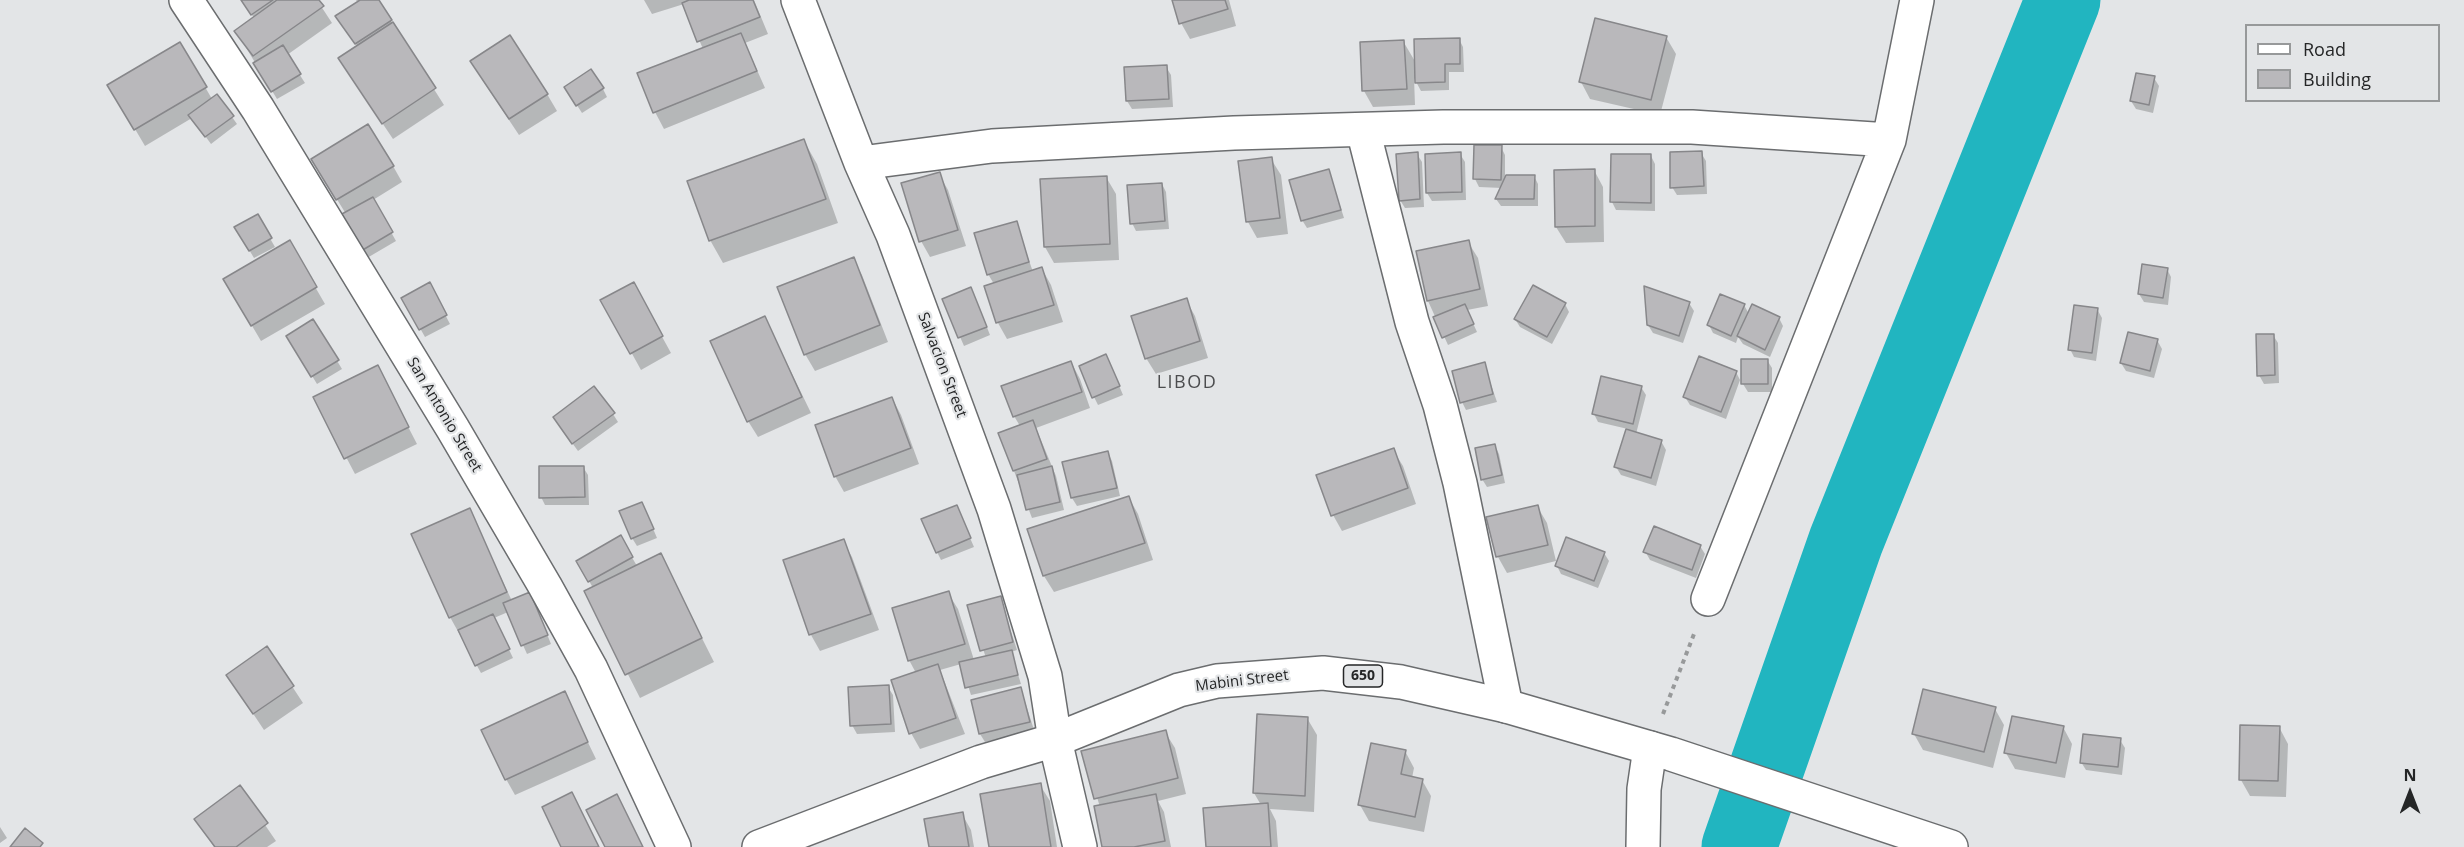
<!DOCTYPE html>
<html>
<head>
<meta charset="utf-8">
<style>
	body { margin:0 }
	#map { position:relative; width:2464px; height:847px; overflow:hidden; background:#e3e5e7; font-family:"Open Sans",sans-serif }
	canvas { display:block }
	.legend { position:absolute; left:2245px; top:24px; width:195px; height:78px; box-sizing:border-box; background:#e3e5e7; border:2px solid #97999a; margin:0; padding:8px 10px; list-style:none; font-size:18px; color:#252627 }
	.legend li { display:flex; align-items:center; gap:12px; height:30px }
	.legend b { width:30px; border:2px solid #97999a }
	.north { position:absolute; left:2380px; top:763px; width:60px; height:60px; -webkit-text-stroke:4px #e3e5e7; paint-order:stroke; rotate:0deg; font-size:16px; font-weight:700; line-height:24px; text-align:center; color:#252627 }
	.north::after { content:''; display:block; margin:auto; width:21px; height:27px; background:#252627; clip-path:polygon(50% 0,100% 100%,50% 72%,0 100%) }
</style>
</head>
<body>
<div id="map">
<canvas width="2464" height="847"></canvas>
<ul class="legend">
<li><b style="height:8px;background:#fff"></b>Road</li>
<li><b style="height:16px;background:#b9b8bb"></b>Building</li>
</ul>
<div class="north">N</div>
</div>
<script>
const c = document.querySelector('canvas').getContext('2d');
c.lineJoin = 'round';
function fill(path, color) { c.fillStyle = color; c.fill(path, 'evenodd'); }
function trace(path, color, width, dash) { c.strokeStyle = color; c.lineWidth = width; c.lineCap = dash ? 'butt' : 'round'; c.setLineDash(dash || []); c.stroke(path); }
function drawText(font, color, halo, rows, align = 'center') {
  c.font = font + ' "Open Sans",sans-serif'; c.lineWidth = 4.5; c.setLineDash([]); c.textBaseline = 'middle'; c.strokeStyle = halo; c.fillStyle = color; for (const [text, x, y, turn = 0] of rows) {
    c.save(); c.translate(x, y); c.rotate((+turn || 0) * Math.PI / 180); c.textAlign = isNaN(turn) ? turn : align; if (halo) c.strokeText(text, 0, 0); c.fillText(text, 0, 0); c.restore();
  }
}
fill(new Path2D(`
	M242 0H317L332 23 287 55 305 83 277 99 236 31 254 18Z
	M356 0H380L378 1 444 105 393 139 350 75 358 47 342 24 358 3Z
	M644 0H754L768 34 745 43 765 88 664 129 655 112 703 49 684 4 652 14Z
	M1173 0H1229L1236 26 1190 39 1181 23Z
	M1666 37 1676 54 1660 115 1590 99 1581 82Z
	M1459 39 1463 47 1464 72H1449V90L1421 91 1414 78 1415 105 1373 107 1364 91 1362 43 1403 41 1416 63Z
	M180 44 212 99 232 117 237 124 211 144 192 118 145 146 109 85Z
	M1166 67 1171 75 1173 107 1132 109 1127 101Z
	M481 78 547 94 557 111 519 135Z
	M2154 78 2159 86 2153 113 2136 109 2131 101Z
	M603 89 607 97 582 113 571 96Z
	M804 141 817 164 838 223 723 263 710 240Z
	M1501 147 1505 155V176H1534L1538 184V206H1501L1496 199 1502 188 1479 187 1475 179Z
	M1701 153 1706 161 1707 194 1677 195 1672 187Z
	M1417 154 1422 162 1424 207 1405 208 1400 200Z
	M1460 154 1465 162 1466 200 1432 201 1427 193Z
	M1651 156 1655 164V211L1616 210 1612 202Z
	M1271 159 1281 175 1288 234 1257 238 1248 222Z
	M393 166 402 182 373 200 396 241 367 258 346 214 322 175Z
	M1594 170 1603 187 1604 242 1566 243 1556 227Z
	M1329 171 1344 218 1307 228 1302 220Z
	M939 174 948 190 966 246 930 257 921 241Z
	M1106 177 1116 194 1119 260 1054 263 1045 247Z
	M1162 184 1166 192 1169 229 1136 231 1132 223Z
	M257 216 275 247 254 258 236 228Z
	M1016 223 1033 272 1042 269 1051 285 1063 322 1007 339 998 323 986 287 994 284 988 274Z
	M289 242 325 304 261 341 225 280Z
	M1468 242 1478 258 1488 306 1467 310 1477 332 1448 345 1428 301Z
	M853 259 862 275 888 342 815 371 805 354Z
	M2167 269 2171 277 2168 305 2144 302 2139 294Z
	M429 284 450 324 425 337 403 298Z
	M633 284 671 353 641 370 603 301Z
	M975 297 990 335 964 346 944 300Z
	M1186 300 1195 316 1208 358 1156 374 1146 358Z
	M1689 303 1694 311 1683 343 1653 333 1648 325Z
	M1565 304 1569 312 1552 344 1520 327 1515 319Z
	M1744 305 1749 314 1779 318 1783 326 1770 357 1743 344 1738 337 1736 343 1713 333 1709 325Z
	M2097 309 2102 318 2096 361 2074 357 2070 349Z
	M765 318 811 413 758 437 748 421Z
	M313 321 342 369 317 384 288 336Z
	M2273 335 2278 343 2279 383 2264 384 2259 375Z
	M2157 340 2162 349 2154 378 2126 371 2121 363Z
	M1767 360 1772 368V392H1748L1743 384Z
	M1071 362 1080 379 1090 408 1036 428 1056 476 1064 510 1032 518 1014 471 1020 426 1014 416Z
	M1110 364 1123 395 1098 405 1094 397Z
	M1484 364 1497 402 1466 410 1462 402Z
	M1736 372 1740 380 1726 419 1690 405 1685 397Z
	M386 384 417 444 355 474 315 398Z
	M1641 387 1646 395 1636 434 1661 441 1666 450 1656 486 1621 475 1616 467 1628 429 1598 422 1594 414Z
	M892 398 901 415 919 464 844 492 835 476Z
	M613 414 618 422 578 451 554 418Z
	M1495 446 1499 454 1505 483 1487 487 1482 479Z
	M1393 450 1403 466 1416 504 1342 531 1333 515Z
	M1108 453 1112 461 1120 496 1077 506 1072 498Z
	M583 467 588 475 589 505H545L541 497Z
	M1129 498 1138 514 1153 560 1054 592 1044 576 1029 530Z
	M956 506 974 547 941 560 937 552Z
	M1537 506 1547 523 1556 561 1507 573 1498 557Z
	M469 510 512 601 534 602 551 644 527 654 508 612 494 618 513 658 481 673 450 617Z
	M646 512 657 538 637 546 632 538Z
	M620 537 637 566 660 555 714 662 640 698 586 592 593 588 578 561Z
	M843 541 852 557 879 630 820 651 811 635 785 561Z
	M1700 546 1705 554 1696 578 1650 560 1645 551Z
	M1604 553 1609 561 1598 588 1561 574 1557 566Z
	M948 593 958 609 974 660 986 658 969 606 1000 598 1017 650 1011 652 1021 684 971 695 961 664 940 670 965 734 920 749 911 733 916 673 909 660Z
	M267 648 303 703 264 730 238 691Z
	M888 687 893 695 895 732 857 734 852 725Z
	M1021 689 1034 730 985 742 980 734Z
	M564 693 596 759 515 795 506 779Z
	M1995 709 2004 725 1993 768 1923 750 1914 734Z
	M1307 718 1317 735 1314 812 1270 809 1276 821 1278 847H1208L1261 805 1254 793Z
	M2063 727 2072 744 2065 778 2015 769 2006 753Z
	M2279 727 2288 744 2286 797 2250 796 2241 780Z
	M1165 732 1175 748 1186 794 1158 801 1164 812 1171 847H1104L1100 807 1083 752Z
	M2120 740 2125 748 2122 775 2086 770 2081 762Z
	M1405 751 1414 768 1412 778 1422 780 1431 796 1424 832 1369 821 1360 805Z
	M1040 785 1050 801 1057 847H990Z
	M239 787 276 841 267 847H214L196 819Z
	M962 814 971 830 974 847H931Z
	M0 827 7 838 0 843Z`), '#0003');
trace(new Path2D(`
	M1739 847 1846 541 2063 0`), '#21b5c0', 75);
const building = new Path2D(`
	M241 0H273L251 15Z
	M277 0H319L324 6 253 56 234 31Z
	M360 0H379L392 20 355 44 335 16Z
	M689 0H753L760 17 697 42 682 3Z
	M1172 0H1225L1228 9 1179 24Z
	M1595 18 1667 36 1651 100 1579 82Z
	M393 22 436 88 382 124 338 58Z
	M741 33 757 71 653 113 637 73Z
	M510 35 548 94 509 119 470 61Z
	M1460 38V64H1445V82L1415 83 1414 39Z
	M1404 40 1407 89 1362 91 1360 42Z
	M180 42 207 87 134 130 107 85Z
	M283 45 301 74 271 92 253 63Z
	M1167 65 1169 99 1126 101 1124 67Z
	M591 69 604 88 576 106 564 87Z
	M2136 73 2155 76 2149 105 2130 101Z
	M217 94 234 116 205 137 188 115Z
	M368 124 394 166 336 200 311 159Z
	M804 139 826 199 709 241 687 181Z
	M1474 145H1502L1501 180 1473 179Z
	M1702 151 1704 186 1670 188V152Z
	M1418 152 1420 199 1399 201 1396 154Z
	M1461 152 1462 192 1426 193 1425 154Z
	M1611 154H1651V203L1610 202Z
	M1272 157 1280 218 1246 222 1238 161Z
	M1329 169 1341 210 1301 221 1289 180Z
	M1595 169V226L1555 227 1554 170Z
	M940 172 958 230 919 242 901 183Z
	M1506 175H1535L1534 199H1495Z
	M1107 176 1110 244 1044 247 1040 179Z
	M1162 183 1165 221 1130 224 1127 185Z
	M373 197 393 232 361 251 340 215Z
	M258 214 272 238 249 251 234 227Z
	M1017 221 1029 262 987 275 974 233Z
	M290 240 317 287 251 326 223 279Z
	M1469 240 1480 289 1427 301 1416 251Z
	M854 257 880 325 804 355 777 287Z
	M2142 264 2168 268 2163 298 2138 294Z
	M1042 267 1054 305 996 323 984 286Z
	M430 282 447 315 419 330 401 298Z
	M634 282 663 336 630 354 600 300Z
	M1533 285 1566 303 1547 337 1514 319Z
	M1644 286 1690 302 1679 336 1647 325Z
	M971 287 987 327 958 338 942 299Z
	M1720 294 1745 304 1731 336 1707 325Z
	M1187 298 1200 341 1145 359 1131 316Z
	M1465 304 1474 324 1442 338 1433 317Z
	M1752 304 1780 317 1765 350 1737 336Z
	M2074 305 2098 308 2092 353 2068 350Z
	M765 316 802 397 747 422 710 341Z
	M313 319 339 360 311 377 286 336Z
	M2128 332 2158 339 2150 371 2120 363Z
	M2256 334H2274L2275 375 2257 376Z
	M1106 354 1120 386 1092 398 1079 366Z
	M1699 356 1737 371 1721 412 1683 397Z
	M1741 359H1768V384H1741Z
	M1071 361 1082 392 1013 417 1001 386Z
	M1485 362 1493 394 1460 403 1452 371Z
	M378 365 409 427 344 459 313 397Z
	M1601 376 1642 386 1633 424 1592 414Z
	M594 386 615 413 572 444 553 417Z
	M892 397 911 448 834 477 815 425Z
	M1033 420 1047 459 1013 471 998 433Z
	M1626 429 1662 440 1651 478 1614 467Z
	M1495 444 1502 475 1481 480 1475 448Z
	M1394 448 1408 488 1331 516 1316 475Z
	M1108 451 1117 488 1071 498 1062 462Z
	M539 466H584L585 497 539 498Z
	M1052 466 1060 502 1026 510 1017 475Z
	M1129 496 1145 543 1043 576 1027 529Z
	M642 502 654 529 631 539 619 511Z
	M957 505 971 538 936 553 921 519Z
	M1538 505 1548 545 1496 557 1486 517Z
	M470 508 507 592 449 618 411 534Z
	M1654 526 1701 545 1692 570 1643 552Z
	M621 535 633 557 588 582 576 561Z
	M1566 537 1605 552 1594 581 1555 566Z
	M844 539 871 614 809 635 783 560Z
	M661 553 702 638 625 675 584 591Z
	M949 591 965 644 908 661 892 608Z
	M530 592 548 635 521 646 503 603Z
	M1001 596 1013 642 980 651 967 605Z
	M493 614 510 649 475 666 458 630Z
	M267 646 294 686 253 714 226 675Z
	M1012 650 1018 675 965 688 959 662Z
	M938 664 956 718 909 734 891 680Z
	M889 685 891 724 850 726 848 687Z
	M1021 687 1030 722 979 734 971 700Z
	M1923 689 1996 707 1984 752 1912 734Z
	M565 691 588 742 505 780 481 730Z
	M1257 714 1308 717 1305 796 1253 793Z
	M2012 716 2064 726 2056 763 2004 753Z
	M2240 725 2280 726 2278 781 2239 780Z
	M1166 730 1178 778 1094 799 1081 751Z
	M2083 734 2121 738 2118 767 2080 763Z
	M1371 743 1406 750 1401 774 1423 779 1415 817 1358 805Z
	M1041 783 1051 847H989L980 794Z
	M240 785 268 823 236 847H215L194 819Z
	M572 792 599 847H561L542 807Z
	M617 794 643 847H605L586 810Z
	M1156 794 1165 841 1134 847H1102L1094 806Z
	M1268 803 1271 847H1206L1203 808Z
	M963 812 969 847H929L924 819Z
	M25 828 43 843 40 847H10Z`);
fill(building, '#b9b8bb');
trace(building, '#87878a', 1.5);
const street = new Path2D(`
	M186 0 258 109 453 429 545 586 591 669 674 847
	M798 0 861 163 893 235 994 509 1045 676 1055 740 1080 847
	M1363 130 1412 322 1440 405 1460 483 1506 706
	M861 163 992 146 1234 133 1443 127H1692L1889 140
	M1708 599 1889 140 1917 0
	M1643 847 1644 789 1650 748`);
const primary = new Path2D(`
	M759 847 981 762 1055 740 1179 690 1217 681 1323 673 1401 682 1506 706 1671 754 1951 847`);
trace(street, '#6b6d6f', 36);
trace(primary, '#6b6d6f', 36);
trace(new Path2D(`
	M1663 714 1694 634`), '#97999a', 4, [4.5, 4.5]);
trace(street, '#fff', 33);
trace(primary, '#fff', 33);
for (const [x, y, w] of [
	[1363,676,39]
]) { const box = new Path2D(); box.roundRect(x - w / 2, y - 11, w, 22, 4.5); c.fillStyle = '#e3e5e7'; c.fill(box); trace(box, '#252627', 1.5); }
drawText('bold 14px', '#252627', null, [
	["650",1363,676]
]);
drawText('15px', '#252627', '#e3e5e7', [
	["Salvacion Street",942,365,69],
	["San Antonio Street",444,415,59],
	["Mabini Street",1242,681,-7]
]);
c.letterSpacing = '1.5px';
drawText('18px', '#4c4d4f', '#e3e5e7', [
	["LIBOD",1187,383]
]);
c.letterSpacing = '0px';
</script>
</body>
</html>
